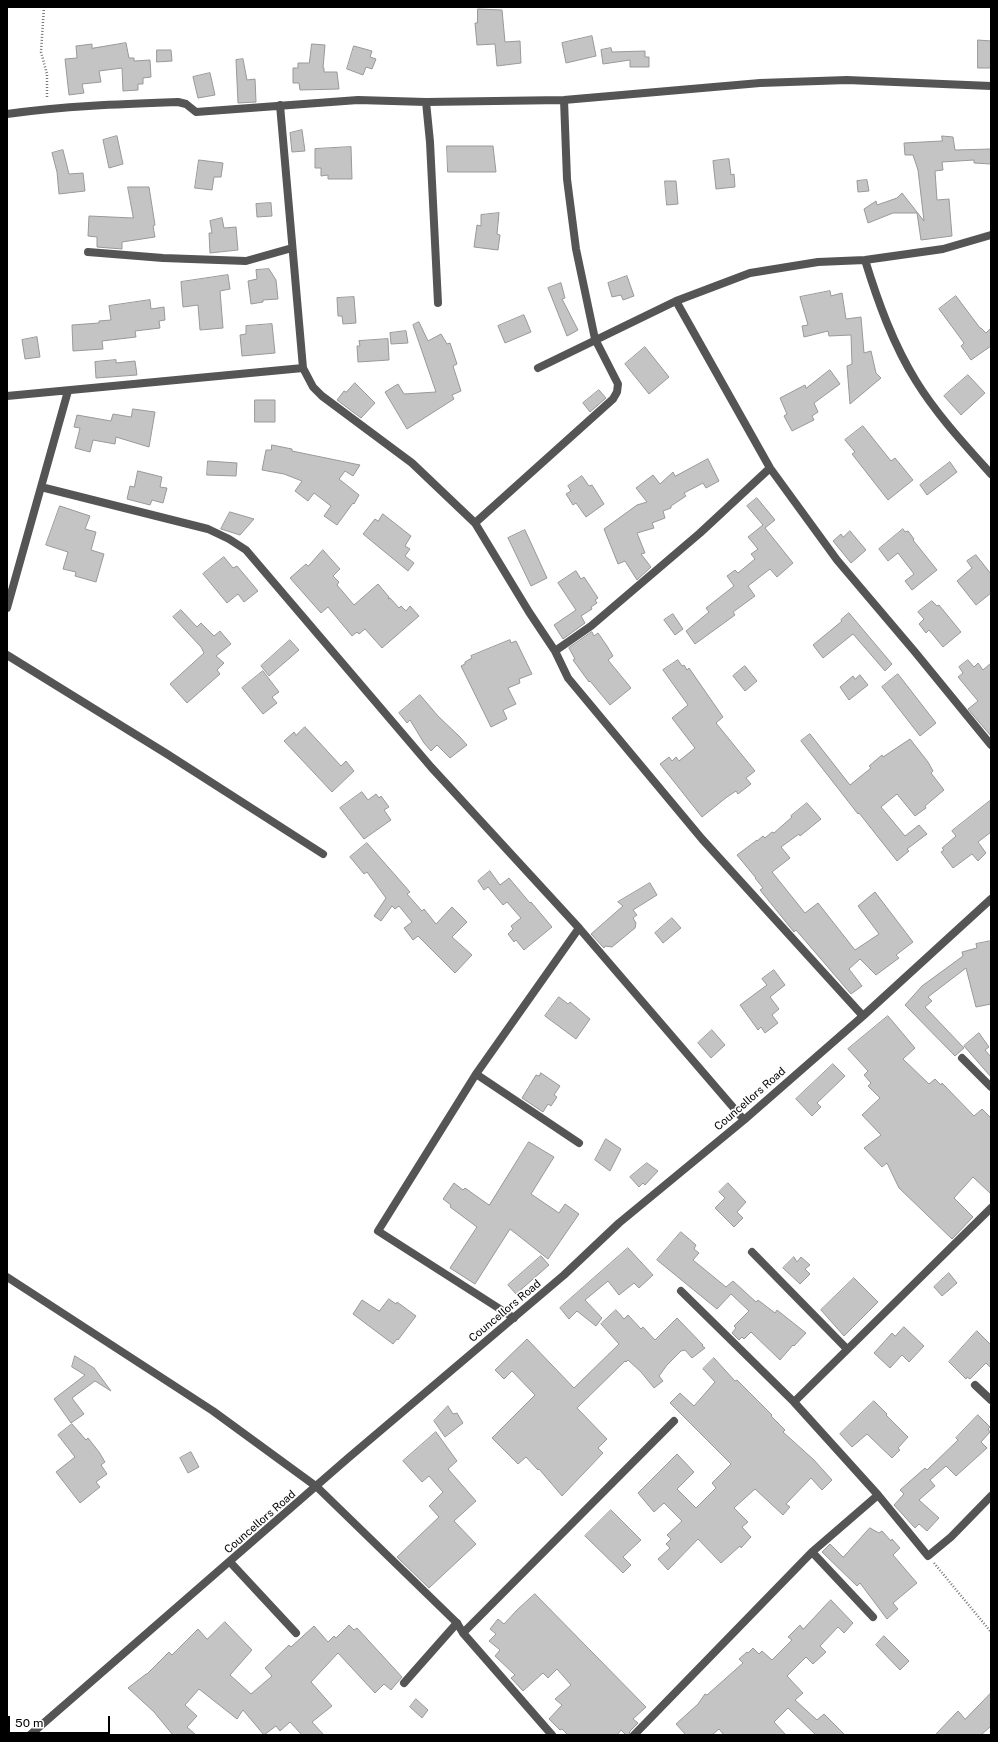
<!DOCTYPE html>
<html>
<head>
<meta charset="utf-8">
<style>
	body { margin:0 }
	#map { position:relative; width:998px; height:1742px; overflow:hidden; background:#fff; font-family:"Public Sans",sans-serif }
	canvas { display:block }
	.frame { position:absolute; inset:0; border:8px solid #000; pointer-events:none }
	.scale { position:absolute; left:8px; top:1716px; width:102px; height:18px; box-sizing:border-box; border:2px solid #000; border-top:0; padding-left:5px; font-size:12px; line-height:14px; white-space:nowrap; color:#000; -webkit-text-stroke:3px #fff; paint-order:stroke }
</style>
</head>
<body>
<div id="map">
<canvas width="998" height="1742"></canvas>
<div class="frame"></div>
<div class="scale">50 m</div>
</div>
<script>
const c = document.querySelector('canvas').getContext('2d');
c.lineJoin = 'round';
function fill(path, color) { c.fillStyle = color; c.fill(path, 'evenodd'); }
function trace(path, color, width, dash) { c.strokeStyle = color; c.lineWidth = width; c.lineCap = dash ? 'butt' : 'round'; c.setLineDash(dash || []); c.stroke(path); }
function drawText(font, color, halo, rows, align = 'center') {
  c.font = font + ' "Public Sans",sans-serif'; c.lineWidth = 3.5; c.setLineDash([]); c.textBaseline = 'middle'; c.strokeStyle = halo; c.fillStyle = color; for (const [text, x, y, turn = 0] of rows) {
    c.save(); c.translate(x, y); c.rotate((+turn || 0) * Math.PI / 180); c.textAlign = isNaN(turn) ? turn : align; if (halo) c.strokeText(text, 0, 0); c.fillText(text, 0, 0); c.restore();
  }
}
const building = new Path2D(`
	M478 9 502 10 505 42 520 41 521 63 497 66 495 44 477 45 475 23H477Z
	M592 36 596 56 566 63 562 43Z
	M978 40 991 41V68H978Z
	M126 43 129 58H134V61L150 60 151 77 143 78V84H138V90L123 91 122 68 99 71 101 82 82 84 84 93 69 95 65 59 77 58 76 46 92 44V48Z
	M312 44 325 45 323 68H324V72H337L339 89 300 90 299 83H293V68H298V63H309Z
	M354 46 372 51 370 57 376 59 372 69 366 67 363 75 347 69Z
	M611 48 612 52 645 51V57H649V67H630V60L603 64 601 50Z
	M157 50H171L172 61 157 62Z
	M243 59 247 80 255 79 256 102 238 103 236 60Z
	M210 73 215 95 198 98 193 77Z
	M302 130 305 151 292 152 290 133Z
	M117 136 123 164 109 168 103 140Z
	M942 136 953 137 955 150 991 149V164L974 163V160L942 162 943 170 935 171 937 200 949 199 952 236 921 240 917 213H893L868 223 864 209 876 201 877 205 897 198 902 193 924 221 918 170 913 155H905L904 143 942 141Z
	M447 146H493L496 172H448Z
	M351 147 352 179H328V175L321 176V168H315V149Z
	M63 150 69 174 83 173 85 191 59 194 57 172 52 153Z
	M729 159 731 175 734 174 735 187 716 189 713 161Z
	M199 160 223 163 221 177H214L212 190 195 188Z
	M867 180 869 191 858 192 857 181Z
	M665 181H676L678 204 667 205Z
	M128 187H149L155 225 153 226 155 237 122 242V249L97 247V237L88 236 89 216 133 218Z
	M271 203 272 216 257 217 256 204Z
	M499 213 497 234 500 235 498 250 474 247 477 225 481 226V215Z
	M222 218 224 228 236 227 238 250 210 253 209 233H212L210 221Z
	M269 269 276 280 278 299 263 300V302L251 304 248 281 257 279 256 270Z
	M228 275 230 289 220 291 223 328 200 330 198 305 183 307 181 282Z
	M627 276 634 296 623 300 621 295 612 297 608 283Z
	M561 283 565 298 562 299 578 330 567 336 548 288Z
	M830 291 831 296 842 293 846 319 861 317 864 353 871 351 876 373 881 378 850 404 847 366 852 364 851 335 829 336 828 331 804 337 802 326 808 325 800 297Z
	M956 296 980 328H981L986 333 991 328V346L971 360 961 346 964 343 939 309Z
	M354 297 356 323 343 324 342 316H338L337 298Z
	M150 300 151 309 164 307 165 320 159 321 160 328 135 331 136 337 102 341 103 349 73 351 72 325 99 323V321L111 320 109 306Z
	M524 315 531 332 505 343 498 326Z
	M419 322 428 341 441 334 447 344 450 343 457 364 453 366 461 391 452 395 454 399 407 429 385 392 398 384 404 394 436 392 413 325Z
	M272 324 275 353 242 356 240 335 246 334V326Z
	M406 331 408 343 391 344 390 333Z
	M37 337 40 357 25 359 22 340Z
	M388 339 389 360 358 362 357 346H360L359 341Z
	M645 347 669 377 649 394 625 364Z
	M116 360V363L135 361 137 375 96 378 95 362Z
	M830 370 840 384 814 403 818 412 812 416 814 420 792 431 784 416 787 414 780 398 805 385 806 388Z
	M968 375 985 393 961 415 944 396Z
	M355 383 375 403 361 418 337 400 344 391 346 392Z
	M599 390 606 398 590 412 583 403Z
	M255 400H275V422H255Z
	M133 409 155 412 149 447 116 437 115 444 93 440 90 452 75 448 80 428 74 427 77 415 111 421 113 414 131 417Z
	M863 426 891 461 895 458 913 480 888 500 852 454 855 452 845 440Z
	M272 445 292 449V451L360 465 353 476 345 471 339 479 359 495 354 504 353 503 337 525 324 516 331 506 314 493 308 501 295 491 302 481 284 474 262 470 266 450H271Z
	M708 459 719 481 706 488 703 483 684 493 686 496 671 506V508L663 511 665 518 652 523 654 528 637 533 645 553 641 554 651 567 637 580 625 561 618 564 604 529 637 505 647 502 636 488 653 475 660 484 673 472 675 476Z
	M208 461 237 463 236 476 207 475Z
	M950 462 957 472 927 495 920 485Z
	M138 471 162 477 160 487 167 488 163 503 152 500 150 505 127 499 130 486 134 487Z
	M582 476 589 486 592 485 604 504 586 517 576 503 573 505 566 494 571 491 568 486Z
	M757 498 775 520 765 528 793 563 777 577 770 569 748 586 755 596 733 612 735 615 695 644 686 631 709 612 706 608 734 586 727 576 735 570 738 573 755 559 751 554 758 549 748 537 763 525 747 506Z
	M60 506 90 516 85 529 96 532 91 550 104 554 96 582 75 576 76 572 63 569 68 552 46 545Z
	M230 512 254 519 240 535 221 529Z
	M383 514 411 536 405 546 410 549 405 556 414 563 408 571 363 534 375 519 378 521Z
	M903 529 905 532 908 531 914 539 913 540 937 570 912 590 905 581 914 574 898 553 888 561 879 549Z
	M525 530 547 578 531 586 508 538Z
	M850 531 866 550 851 563 833 541 841 534 843 537Z
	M323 550 340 569 333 576 339 582 337 585 354 605 378 584 389 597 388 599 390 598 399 608 401 606 406 611 410 606 419 616 382 648 365 629 359 634 357 632 352 636 328 607 321 613 290 578 306 564 308 566Z
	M976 555 991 574V593L976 605 957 581 972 568 967 561Z
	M224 557 233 568 237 566 258 591 244 602 238 594 227 603 203 574Z
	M576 571 581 579 584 577 598 598 595 600 597 603 591 607 592 609 581 616 585 623 563 639 554 625 576 610 558 583Z
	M932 601 937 606 939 605 961 632 943 647 929 630 926 633 919 624 924 619 918 612Z
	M181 610 197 627 201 623 214 636 220 631 231 644 216 656 224 663 217 670 220 674 187 703 170 684 204 653 201 647 173 617Z
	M849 613 892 664 885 671 853 634 823 658 813 645 842 621 841 620Z
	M673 614 683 629 675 635 664 620Z
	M592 632 594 636 598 633 607 646 613 656 608 660 631 688 610 705 590 681 589 682 573 660 575 659 569 648Z
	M290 640 299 650 269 676 261 666Z
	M510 640 511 643 516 641 532 674 519 679 520 683 508 688 516 704 503 710 507 719 491 727 461 666 465 664V662L472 658 471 656Z
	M678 660 682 666 684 665 687 670 689 668 723 717 716 723 755 771 746 778 751 784 738 794 736 791 727 797 702 817 660 764 669 757 672 761 676 757 679 761 695 748 672 718 688 705 663 670Z
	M968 660 974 667 978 663 983 670 991 663V736L968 709 978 701 958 677 963 673 959 667Z
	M745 666 757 681 745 691 733 676Z
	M263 671 279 692 272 697 277 703 263 714 242 688Z
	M898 674 936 723 920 736 882 687Z
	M860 675 868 685 849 700 840 687 853 676 855 679Z
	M420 695 438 716 460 737 467 745 450 758 437 745 431 751 424 743 410 720 407 723 399 713Z
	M305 727 341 766 346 761 354 771 332 792 284 741 294 732 296 735Z
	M810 734 850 785 871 768 869 766 882 755 883 757 910 739 928 762 933 771 931 773 944 790 925 806 926 808 915 816 897 794 881 807 905 836 919 825 927 834 907 849 909 851 897 861 859 813 858 814 801 741Z
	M362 792 368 800 376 794 379 798 381 796 389 807 384 810 391 820 364 839 340 808Z
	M991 800V832L978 842 986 853 978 861 972 854 953 868 941 852 944 850 942 848 956 836 952 831Z
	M807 803 821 819 800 836 799 834 781 847 790 858 772 872 805 913 818 903 855 950 879 934 858 906 875 892 913 942 896 955 899 958 876 975 860 959 849 969 862 986 851 994 796 930 794 932 760 890 763 888 755 878H756L737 855 757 840V841L763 836 765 838 772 832 774 833 792 817 791 816Z
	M367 843 410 892 407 894 422 911 424 909 436 924 452 907 467 922 452 937 472 955 455 973 418 936 413 940 404 928 412 922 399 906 395 909 392 906 381 921 374 916 386 898 367 872 364 874 350 857Z
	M490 871 500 885 509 878 530 903 531 902 552 927 524 950 516 940 514 942 508 934 513 929 511 926 521 918 507 902 503 905 488 887 484 890 478 881Z
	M650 883 657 895 633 910 637 915 633 918 636 923 635 928 612 947 605 946 604 948 591 934 623 906 618 902Z
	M672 918 681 928 663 943 655 933Z
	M991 941V1004L976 1007 966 968 928 997 932 1001 925 1007 964 1048 955 1056 905 1005 922 986 963 956 962 952 977 948 976 944Z
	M774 970 785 985 770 997 779 1009 772 1015 778 1023 765 1033 761 1027 758 1030 740 1005 767 985 762 979Z
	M559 997 568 1004 570 1002 590 1019 576 1039 545 1016Z
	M888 1016 915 1048 903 1059 929 1084 935 1079 941 1085 942 1083 974 1116 982 1109 991 1118V1194L973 1177 954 1198 973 1217 952 1239 899 1188 887 1163 882 1167 864 1148 881 1135 862 1115 880 1098 868 1086 871 1083 864 1075 868 1071 848 1049Z
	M712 1030 725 1045 711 1058 698 1043Z
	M979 1033 989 1047 985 1050 991 1057V1077L964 1046Z
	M833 1064 845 1076 817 1103 821 1107 812 1116 796 1099Z
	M541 1073 560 1086 554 1095 557 1097 551 1106 548 1104 543 1112 522 1098 536 1075 539 1076Z
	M606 1139 621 1149 610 1171 595 1160Z
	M529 1142 554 1157 531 1194 559 1213 565 1204 579 1214 548 1259 510 1229 475 1284 450 1268 477 1227 450 1207 451 1205 443 1199 454 1183 463 1190 465 1188 489 1205Z
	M647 1163 658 1171 645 1185 643 1183 639 1187 630 1177Z
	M728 1183 746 1202 737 1212 743 1218 734 1227 715 1208 725 1198 719 1192Z
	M681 1232 696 1245 694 1249 699 1253 693 1260 726 1287 733 1281 756 1302 758 1300 775 1313 777 1310 806 1333 794 1346 793 1345 780 1360 751 1332 744 1339 742 1337 739 1340 732 1333 736 1328 734 1326 749 1311 731 1294 717 1309 657 1260Z
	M628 1248 653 1275 639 1288 634 1283 619 1295 608 1281 585 1300 602 1318 596 1326 577 1311 569 1319 560 1308Z
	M541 1256 549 1265 516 1294 508 1285Z
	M794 1257 797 1262 801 1257 810 1265 805 1269 810 1274 800 1284 783 1268Z
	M949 1273 957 1283 942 1296 934 1287Z
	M854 1278 878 1302 844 1336 821 1310Z
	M389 1299 396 1304 397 1302 416 1316 398 1340 397 1339 393 1344 353 1314 362 1300 379 1311Z
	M616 1310 624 1319 628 1315 641 1329 643 1327 655 1340 677 1318 703 1345 702 1346 705 1348 692 1358 685 1350 681 1351 667 1365 659 1376 663 1381 654 1388 641 1372 628 1360 626 1362 625 1361 577 1408 607 1439 598 1448 603 1453 562 1496 539 1469 538 1470 526 1457 518 1464 492 1438 535 1395 512 1371 504 1379 495 1370 527 1339 574 1388 619 1344 601 1324Z
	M904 1327 924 1346 909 1362 902 1355 890 1368 874 1353 892 1333 895 1336Z
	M977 1331 991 1345V1368L986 1363 970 1379 967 1377 966 1379 949 1362Z
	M75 1356 94 1368 111 1391 95 1381 72 1398 84 1414 71 1423 54 1399 85 1375 72 1367Z
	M714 1358 735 1381 737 1380 772 1415 771 1416 785 1430 783 1432 814 1460 832 1480 822 1490 811 1478 786 1504 790 1507 783 1515 755 1489 734 1508 748 1522 742 1527 751 1537 741 1548 740 1546 721 1563 698 1539 668 1570 658 1559 670 1548 666 1544 671 1539 667 1535 682 1521 664 1503 654 1512 638 1493 677 1454 694 1472 677 1489 696 1508 716 1488 712 1483 731 1464 670 1403 680 1393 694 1406 715 1382 703 1369Z
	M874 1401 887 1414 886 1415 908 1437 898 1448 900 1450 892 1458 867 1434 852 1447 840 1434Z
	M448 1406 453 1414 457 1413 463 1423 445 1437 434 1421Z
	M978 1415 990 1427 988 1429 990 1432 981 1442 987 1448 956 1476 946 1466 930 1480 935 1486 919 1500 939 1518 927 1531 919 1524 915 1528 894 1505 904 1494 900 1490 925 1468 927 1470 958 1440 956 1438Z
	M72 1424 86 1440 88 1438 99 1452 105 1462 101 1465 107 1474 96 1482 100 1487 80 1503 56 1472 75 1457 58 1435Z
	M436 1432 457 1461 448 1469 476 1501 454 1521 476 1544 429 1588 397 1557 439 1517 429 1506 443 1492 429 1476 422 1482 403 1461Z
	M191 1452 199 1467 188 1473 180 1458Z
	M611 1510 641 1540 623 1557 631 1565 623 1573 585 1536Z
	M870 1528 879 1533 882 1531 891 1541 892 1539 900 1548 893 1555 917 1583 893 1603 898 1609 887 1619 860 1583 857 1586 822 1552 830 1544 843 1557Z
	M535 1594 646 1707 633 1719 638 1723 630 1731 629 1735H626L621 1730 617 1735H568L562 1729 560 1730 549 1719 562 1705 555 1699 571 1685 557 1669 548 1678 543 1673 523 1691 511 1678 515 1675 495 1656 500 1650 489 1641 496 1634 490 1629 498 1619 504 1624 517 1610Z
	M831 1600 853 1623 844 1633 838 1627 820 1646 826 1652 813 1664 806 1657 787 1676 803 1693 795 1700 817 1720 824 1714 845 1735H816L788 1708 774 1722 786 1735H724L719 1729 712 1735H686L676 1724 698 1704 705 1694 707 1695 743 1663 739 1659 747 1652 748 1653 753 1648 759 1654 762 1651 772 1660 792 1640 788 1637 800 1625 803 1629Z
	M225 1622 252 1650 230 1675 251 1694 272 1676 265 1668 289 1645 291 1647 314 1626 328 1642 334 1636 336 1638 349 1625 354 1630 357 1628 402 1677 391 1690 384 1684 375 1693 338 1653 311 1682 332 1706 312 1722 324 1735H302L290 1722 280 1731 276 1726 264 1735 243 1710 237 1719 199 1689 185 1705 197 1716 187 1727 196 1735H173L154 1712 128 1688 146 1674H147L169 1652 172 1655 198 1629 207 1639Z
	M884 1636 909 1661 900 1670 876 1645Z
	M991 1693V1726L981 1735H935L958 1711 965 1719Z
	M416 1699 428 1710 422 1718 410 1707Z`);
fill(building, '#c4c4c4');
trace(building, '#999', 1);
trace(new Path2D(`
	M44 7 41 52 47 74V99
	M934 1563 991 1632`), '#777', 2.5, [1, 2]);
trace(new Path2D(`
	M962 1058 991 1087
	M230 1562 296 1633
	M404 1683 457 1623`), '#555', 8);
trace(new Path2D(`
	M426 102 430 142 438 303
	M280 105 303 368
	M7 114C64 106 121 104 178 102L186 104 196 112 358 100 426 102 564 100 760 83 847 80 991 86
	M88 252 163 258 246 261 292 248
	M865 260C878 302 893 344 916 381 937 415 965 445 991 474
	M676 301 770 468 837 560 915 652 991 745
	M538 368 676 301 750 273 818 262 865 260 943 249 991 235
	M7 396 303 368 313 387 322 396 412 463 475 523 529 612 555 651 568 678 702 839 863 1016
	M41 487 208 529 229 539 246 550 431 767 579 928 744 1120
	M475 523 613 399 617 392 618 384 595 339 576 249 567 179 564 100
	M7 608 68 391
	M555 651 591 626 700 533 770 468
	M7 655 167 754 323 854
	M476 1074 579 1143
	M991 1208 794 1402 878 1495 928 1556 951 1537 991 1496
	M752 1252 847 1349
	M7 1277 213 1411 317 1487 457 1623 463 1633 552 1735
	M681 1291 794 1402
	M514 1318 378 1231 476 1074 579 928
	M975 1385 991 1400
	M812 1552 873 1617
	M463 1633 674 1421
	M30 1735 347 1459 564 1275 619 1223 744 1120 863 1016 991 899
	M634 1735 812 1552 878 1495`), '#555', 8);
drawText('11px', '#000', '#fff', [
	["Councellors Road",750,1099,-41],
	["Councellors Road",505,1311,-40],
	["Councellors Road",260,1522,-41]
]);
</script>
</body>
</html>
